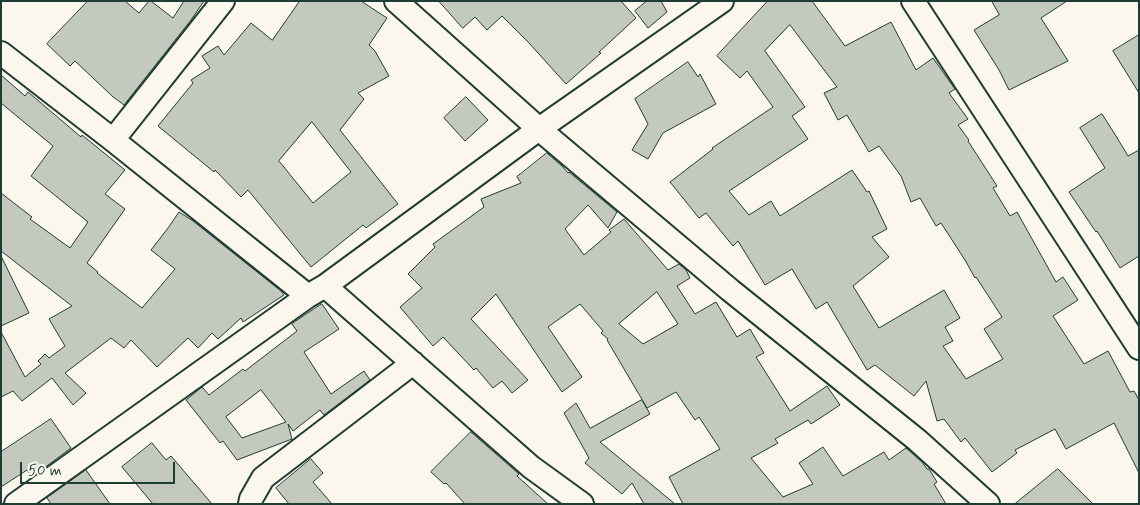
<!DOCTYPE html>
<html>
<head>
<meta charset="utf-8">
<style>
	body { margin:0 }
	#map { position:relative; width:1140px; height:505px; overflow:hidden; background:#fbf7ec; font-family:Mynerve,sans-serif }
	canvas { display:block }
	.frame { position:absolute; inset:0; border:2px solid #1f3d34; pointer-events:none }
	.scale { position:absolute; left:20px; top:462px; width:155px; height:22px; box-sizing:border-box; border:2px solid #1f3d34; border-top:0; padding-left:6px; font-size:15px; line-height:18px; white-space:nowrap; color:#1f3d34; -webkit-text-stroke:4px #fbf7ec; paint-order:stroke }
</style>
</head>
<body>
<div id="map">
<canvas width="1140" height="505"></canvas>
<div class="frame"></div>
<div class="scale">50 m</div>
</div>
<script>
const c = document.querySelector('canvas').getContext('2d');
c.lineJoin = 'round';
function fill(path, color) { c.fillStyle = color; c.fill(path, 'evenodd'); }
function trace(path, color, width, dash) { c.strokeStyle = color; c.lineWidth = width; c.lineCap = dash ? 'butt' : 'round'; c.setLineDash(dash || []); c.stroke(path); }
const building = new Path2D(`
	M88 1H125L139 13 149 1H151L173 18 184 1H204L191 20 124 105 112 96 75 61 70 66 47 44Z
	M300 1H361L387 18 369 45 375 51 389 76 358 93 364 99 340 130 398 204 366 228 363 225 311 267 248 190 241 197 215 170 214 172 158 126 193 83 191 80 210 68 202 56 218 46 224 55 251 23 272 40ZM312 122 351 172 313 203 279 161Z
	M439 1H621L636 18 599 52 601 53 566 84 529 43 502 16 487 30 475 17 463 28Z
	M647 1H661L667 12 648 28 635 11Z
	M768 1H812L845 46 891 22 916 70 933 58 955 89 949 93 968 119 958 125 969 140 968 141 997 186 993 188 1010 216 1017 212 1056 282 1063 277 1078 300 1053 316 1084 364 1108 351 1130 392 1134 391 1139 400V473L1114 423 1066 449 1055 429 1015 450 1017 453 992 472 965 438 961 442 944 419 937 421 926 381 914 396 875 365 867 370 827 302 816 309 792 269 765 285 738 241 733 246 706 213 699 218 670 182 713 149 712 148 773 107 747 71 740 78 717 56ZM790 25 837 87 824 93 838 120 847 115 869 152 879 146 901 176 911 202 920 198 936 226 941 223 965 260 975 278 976 277 1002 317 984 329 1003 359 966 379 943 346 953 341 945 327 960 318 944 290 879 328 853 286 889 257 872 237 887 229 869 191 867 192 852 170 780 216 771 201 749 215 729 191 808 139 792 116 805 107 765 51Z
	M992 1H1067L1041 18 1068 61 1009 90 999 70 974 30 999 15Z
	M1139 35V93L1113 51Z
	M688 62 698 77 700 74 716 104 663 133 648 159 632 150 648 124 635 99Z
	M1 75 25 96 28 92 81 137 82 135 125 170 105 194 125 209 87 263 98 272 97 273 142 308 175 269 151 250 168 228 179 212 193 221 281 291 284 295 243 322 241 318 218 339 212 333 198 348 188 338 157 367 131 340 124 348 111 338 65 373 86 393 73 405 52 378 22 401 13 391 1 397V332L25 377 41 364 38 361 45 354 49 358 65 346 49 319 72 306 1 251V193L32 217 30 219 70 248 88 222 31 176 53 146 1 103Z
	M466 97 488 120 465 141 444 118Z
	M1102 114 1116 136 1128 156 1139 150V256L1120 268 1097 231 1096 232 1069 192 1105 168 1080 128Z
	M547 153 562 166 568 173 569 172 617 212 608 228 588 205 565 229 584 255 611 232 609 230 624 219 668 270 679 264 686 270 690 278 677 286 695 314 716 302 737 337 750 329 764 353 756 357 790 411 827 386 840 405 811 424 808 420 775 439 778 443 751 458 783 497 813 484 799 463 823 447 843 476 884 452 889 460 906 448 922 462 927 469H929L937 482 934 484 946 504H683L669 477 720 449 699 417 695 420 676 392 647 408 607 340 608 339 601 333 603 331 580 304 548 327 582 377 562 392 496 294 471 319 528 380 512 393 502 381 493 388 476 368 474 370 443 337 433 346 400 307 422 288 408 274 435 247 433 244 484 207 481 199 521 183 517 177ZM657 292 678 324 643 344 619 324Z
	M1 256 29 313 1 326Z
	M322 304 339 329 304 352 331 394 364 371 370 380 324 415 320 410 293 431 288 424 292 439 237 460 223 441 220 443 186 400 202 387 209 395 243 369 245 371 297 331 292 324ZM261 390 286 422 242 438 226 417Z
	M642 400 650 414 600 442 675 504H644L632 483 622 494 585 463 589 458 564 413 576 403 590 428Z
	M51 419 71 448 32 477 27 470 1 487V452Z
	M471 432 519 474 517 476 548 504H465L446 483 444 484 431 472Z
	M152 443 166 460 171 456 212 504H153L122 467Z
	M311 459 323 473 313 482 332 504H289L276 488Z
	M1058 469 1093 504H1015Z
	M86 470 110 504H51L47 498Z`);
fill(building, '#c4c9be');
trace(building, '#1f3d34', 1);
const minor = new Path2D(`
	M396 1 539 129 730 290 917 440 988 504
	M913 1 1139 348
	M1 53 113 140 308 296
	M113 140 223 1
	M325 286 531 467 582 504
	M16 504 308 296 325 286 539 129 722 1
	M250 504 251 499 263 478 413 363`);
trace(minor, '#1f3d34', 26);
trace(minor, '#fbf7ec', 22);
</script>
</body>
</html>
